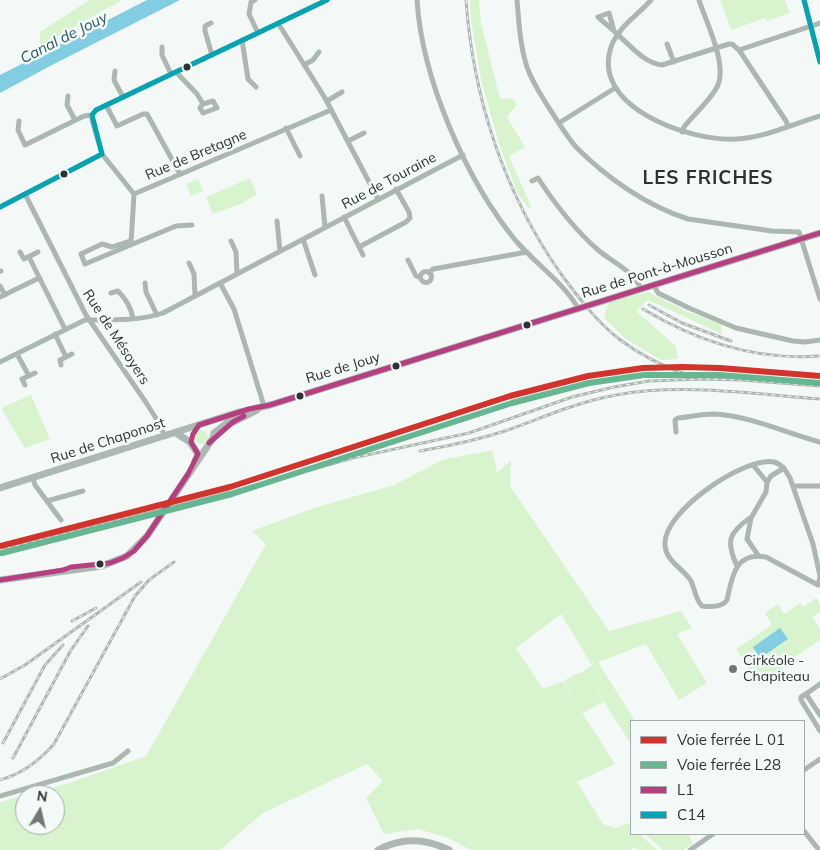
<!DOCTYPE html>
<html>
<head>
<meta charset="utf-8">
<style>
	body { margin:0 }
	#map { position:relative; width:820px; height:850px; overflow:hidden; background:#f4f9f7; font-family:Mulish,sans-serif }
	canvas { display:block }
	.legend { position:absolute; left:630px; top:720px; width:175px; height:115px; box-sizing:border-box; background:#f3faf8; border:1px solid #a4aaa8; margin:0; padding:6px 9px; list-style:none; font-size:15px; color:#2e3131 }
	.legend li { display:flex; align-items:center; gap:10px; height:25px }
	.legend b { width:25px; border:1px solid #a4aaa8 }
	.north { position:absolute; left:15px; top:785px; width:50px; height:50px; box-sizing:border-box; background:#f3faf8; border:1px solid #a4aaa8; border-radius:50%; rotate:9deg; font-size:14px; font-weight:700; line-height:20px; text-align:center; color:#2e3131 }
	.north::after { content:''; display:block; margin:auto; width:18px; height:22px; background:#737776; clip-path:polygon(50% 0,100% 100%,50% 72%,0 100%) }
</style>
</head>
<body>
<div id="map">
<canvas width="820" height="850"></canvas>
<ul class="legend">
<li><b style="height:6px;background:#d1342d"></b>Voie ferrée L 01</li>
<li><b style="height:6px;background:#67b692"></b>Voie ferrée L28</li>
<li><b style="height:6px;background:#b63f82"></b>L1</li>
<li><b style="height:6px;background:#00a4b2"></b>C14</li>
</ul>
<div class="north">N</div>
</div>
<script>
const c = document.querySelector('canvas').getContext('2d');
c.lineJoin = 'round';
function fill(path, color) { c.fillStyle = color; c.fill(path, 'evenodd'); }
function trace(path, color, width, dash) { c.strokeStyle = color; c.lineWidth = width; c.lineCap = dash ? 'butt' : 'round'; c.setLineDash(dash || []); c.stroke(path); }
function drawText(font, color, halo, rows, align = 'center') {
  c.font = font + ' Mulish,sans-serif'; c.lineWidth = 5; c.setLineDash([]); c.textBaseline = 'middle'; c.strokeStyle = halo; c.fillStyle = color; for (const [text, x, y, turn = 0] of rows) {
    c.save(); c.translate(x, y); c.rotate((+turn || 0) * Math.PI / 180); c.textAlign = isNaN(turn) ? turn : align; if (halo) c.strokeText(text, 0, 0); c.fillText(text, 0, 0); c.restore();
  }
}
fill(new Path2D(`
	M89 0H122L40 46V32Z
	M470 0H479L481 23 500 99 512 98 517 105 507 117 525 147 509 156 531 206 529 209 517 193 498 140 481 79 471 20Z
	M720 0H785L790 13 767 21 765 18 731 30Z
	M250 178 257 194 243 203 213 214 206 197Z
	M198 179 203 191 191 196 186 184Z
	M648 292 688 312 721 324 722 334 648 300 636 311 676 346 678 359 661 360 626 339 604 318 609 302Z
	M31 395 50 439 25 448 1 408Z
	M194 437a7 7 0 1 1 14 0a7 7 0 1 1-14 0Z
	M492 450 497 473 511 460 510 486 609 631 681 611 692 628 677 634 707 683 679 700 646 644 598 662 635 721H631V744L593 685 603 702 583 713 564 683 565 680 581 672 585 673 584 670 595 663 591 664 561 614 516 648 543 689 562 681 615 764 577 782 603 824 616 828 627 823 631 826V834H639L657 850H637L635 847 631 850H471L448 838 418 829 384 834 366 798 383 781 367 764 263 813 220 850H0V802L25 795V825H55V795H26L66 784 146 756 266 544 252 531 314 508 394 485 442 460Z
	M816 598 820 603V612L812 617 820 629V640L783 665 785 667 759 685 736 649 772 625 765 613 778 604 784 614 800 603 803 607Z
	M645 834H688L693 843 683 850H663Z`), '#d7f4cf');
fill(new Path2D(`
	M147 0H180L52 65 0 93V75Z
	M780 628 788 639 760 658 753 647Z`), '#83cde3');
trace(new Path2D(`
	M255 0 251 2 249 14 258 33
	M417 0C422 79 466 180 516 241 536 264 563 282 578 308
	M517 0C519 23 520 46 527 67 532 82 541 95 549 108 558 121 566 136 577 148 607 178 647 206 688 219L772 231 799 232 820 299
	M651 0C639 14 621 25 613 42 585 106 690 142 736 139 764 138 793 124 820 116
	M804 0 820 62
	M211 23 205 26V31L212 55
	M278 23 325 98 378 199
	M614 31 598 17 609 13 614 31 618 35C631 46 644 63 662 65L729 44H732L739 50 820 23
	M242 40 248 79 256 87
	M667 44 674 62
	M162 47V55L171 74
	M739 50 786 121 788 126
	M304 65 313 60 319 52
	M115 71 114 80 123 97
	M176 72 197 94 203 104 200 108 203 113 217 108 213 101 203 104
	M68 96 67 105 75 120
	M327 101 342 92
	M106 105 117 126 143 114H147L180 174
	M19 121 18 130 25 145 84 116 92 115 96 110 327 0
	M559 123 615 88
	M286 128 300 156
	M682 132 684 127C693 115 712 99 718 85 727 63 706 22 699 0
	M348 141 364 133
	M102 154 134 194 331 110
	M532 181 538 178C555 204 574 229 598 250 612 262 634 271 641 289
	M25 194 86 315 145 401 159 423 165 436
	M322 196 325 227
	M0 207 102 154 92 120V115
	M344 217 363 255
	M277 221 280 251
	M303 239 315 275
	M130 241 112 247 102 244 81 254 85 264 176 226 192 225
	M231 241 236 252 237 274
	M131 243 134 194
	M359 247 406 222 410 218 409 212 396 189
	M20 252 24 259 38 252
	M29 257 65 329
	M408 260 416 276 420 277
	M189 263 194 274 195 296
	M0 271H1
	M420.5 277a5.5 5.5 0 1 1 11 0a5.5 5.5 0 1 1-11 0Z
	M429 273 433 269 527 252
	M145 283 146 292 157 315
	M220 283 234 309 264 406
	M654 285 658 293 689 308 736 328 793 341 805 342 820 340
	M0 286 5 295
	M111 293 118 291C126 299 131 308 133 318
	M0 297 39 278
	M55 334 66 357
	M17 354 29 376
	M0 362 85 320C110 320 139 321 163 313L463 155
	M61 365 60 360 72 354
	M25 385 22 379 35 373
	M676 432 675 420 678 418C689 417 702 414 713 414 748 415 786 433 820 442
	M753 465 767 482
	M33 478 35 485 61 520
	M794 486H820
	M47 501 83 491
	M758 555 747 539 751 518 766 492 767 482 771 476 784 468
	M737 566C726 542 728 533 750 518
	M820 576 813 544 790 478C786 471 782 464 774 462 745 456 662 512 665 545 666 562 683 568 691 581 695 589 695 599 702 606 710 607 722 608 727 600 732 577 735 551 766 557L818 585 820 577
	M806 694 820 684
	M820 715 806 694 801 697V700L820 731
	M804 770 820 759
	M0 796 113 763 128 751
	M804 831 819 850
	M690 850 713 834`), '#adb7b1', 5);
trace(new Path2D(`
	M233 422 257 410
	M176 433 190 442 198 454 195 461
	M0 488 236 413 270 405 820 233
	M0 580 102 566 127 556 147 536 213 438 214 433 236 416
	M378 850C402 837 425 838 449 850`), '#adb8b3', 7);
const rail = new Path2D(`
	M466 0C473 98 504 193 561 274 578 297 596 321 619 339 640 355 664 367 690 376
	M649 305 682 323 731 341
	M643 309C698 342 756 361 820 356
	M420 451C449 446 477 440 505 431 542 418 577 402 616 395 683 383 753 394 820 399
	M0 550 231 492 353 458 469 433 572 397 614 387 649 381 702 379 740 380 820 386
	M72 621 96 608
	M0 679 25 665 141 582
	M3 743 45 665 63 645
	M13 758 71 650 88 626
	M0 780C22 774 39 761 54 744L135 596 149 580 174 562`);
trace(rail, '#b0b7b3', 3);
trace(rail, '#f3faf8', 1, [4]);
trace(new Path2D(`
	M209 443 233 422 244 416
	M0 580 63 570 71 567 110 563 123 558 134 551 147 536 188 474 198 454 191 442 193 434 199 425 249 409 270 405 820 233`), '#b63f82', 5);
trace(new Path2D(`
	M804 0 820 62
	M92 115 96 110 327 0
	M0 207 102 154 92 115`), '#00a4b2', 5);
trace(new Path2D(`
	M0 546 230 487 510 396 588 376 643 368 682 367 720 368 820 376`), '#d1342d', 6);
trace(new Path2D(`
	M2 553 232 494 512 403 589 383 644 375H720L819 383`), '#67b692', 6);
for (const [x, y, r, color] of [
	[187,67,4.5,"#2e3131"],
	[64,174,4.5,"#2e3131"],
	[527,325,4.5,"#2e3131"],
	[396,366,4.5,"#2e3131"],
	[300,396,4.5,"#2e3131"],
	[100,564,4.5,"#2e3131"],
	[733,669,5,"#737776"]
]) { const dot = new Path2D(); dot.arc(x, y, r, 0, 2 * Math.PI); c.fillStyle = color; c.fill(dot); trace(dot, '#f3faf8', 2); }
drawText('14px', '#2e3131', '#f3faf8', [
	["Rue de Bretagne",196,155,-23],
	["Rue de Touraine",389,181,-28],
	["Rue de Pont-à-Mousson",657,271,-17],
	["Rue de Mésoyers",116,337,57],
	["Rue de Jouy",343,368,-17],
	["Rue de Chaponost",108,441,-18]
]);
drawText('14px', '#2e3131', '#f3faf8', [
	["Cirkéole -",743,661],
	["Chapiteau",743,677]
], 'left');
drawText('italic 15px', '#2b5766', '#f3faf8', [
	["Canal de Jouy",64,38,-27]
]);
c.letterSpacing = '1px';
drawText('bold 19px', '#2e3131', '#f3faf8', [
	["LES FRICHES",708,178]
]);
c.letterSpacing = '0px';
</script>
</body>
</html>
